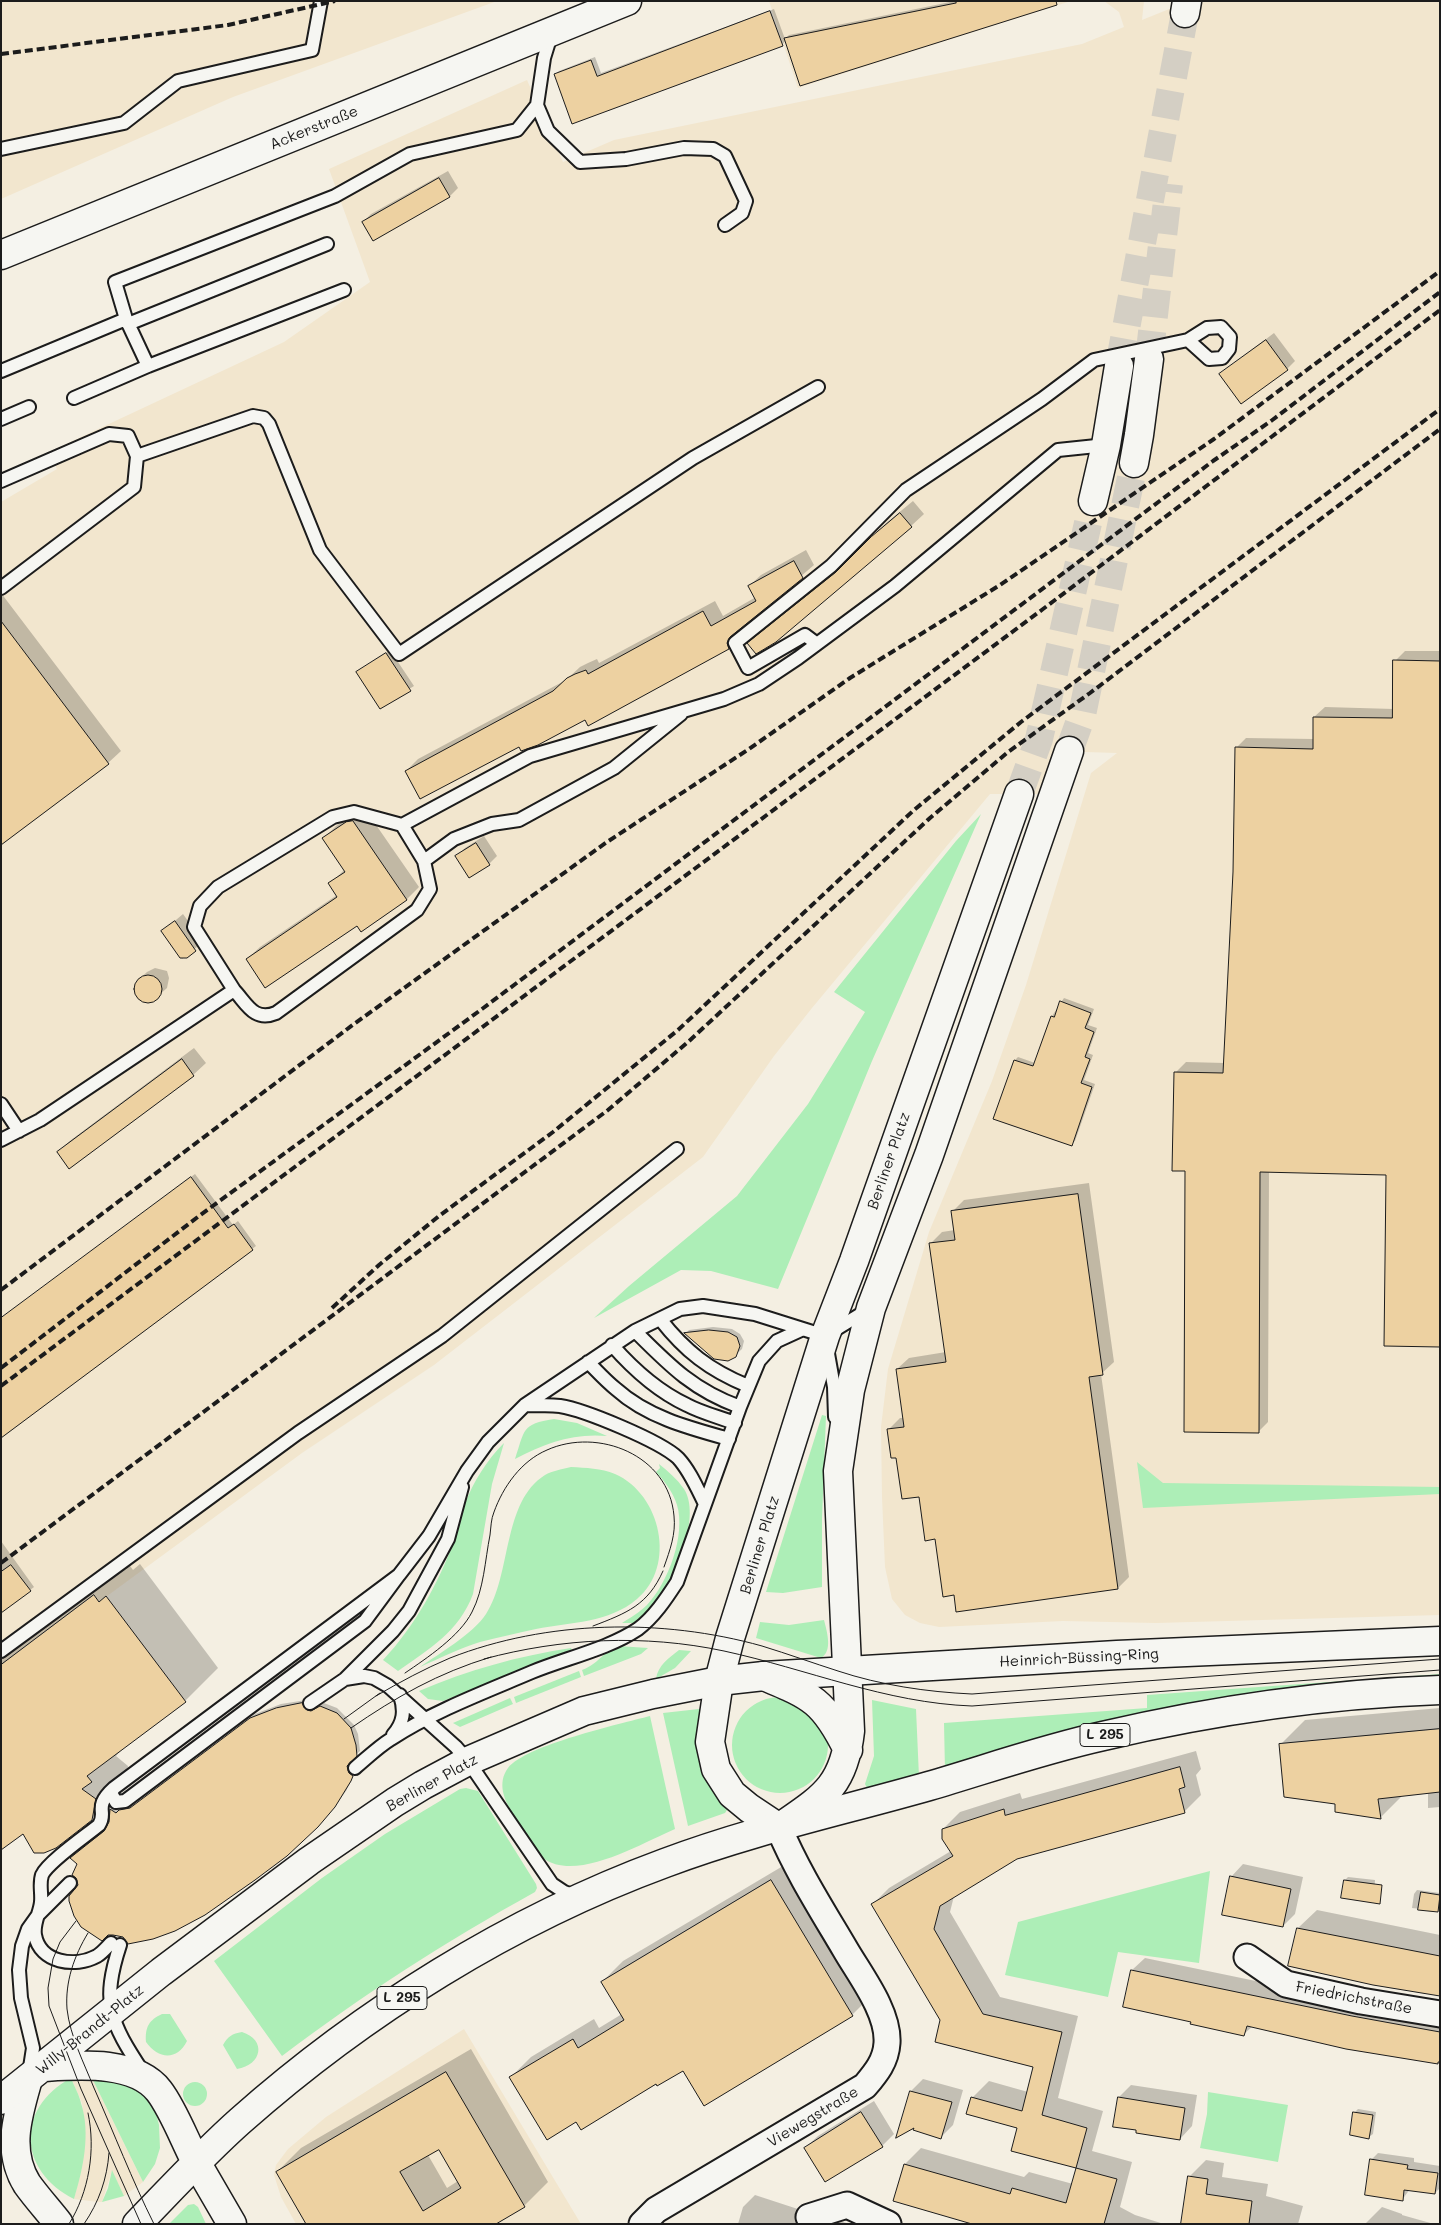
<!DOCTYPE html>
<html>
<head>
<meta charset="utf-8">
<style>
	body { margin:0 }
	#map { position:relative; width:1441px; height:2225px; overflow:hidden; background:#f4efe2; font-family:Mali,sans-serif }
	canvas { display:block }
	.frame { position:absolute; inset:0; border:2px solid #1c1c1c; pointer-events:none }
</style>
</head>
<body>
<div id="map">
<canvas width="1441" height="2225"></canvas>
<div class="frame"></div>
</div>
<script>
const c = document.querySelector('canvas').getContext('2d');
c.lineJoin = 'round';
function fill(path, color) { c.fillStyle = color; c.fill(path, 'evenodd'); }
function trace(path, color, width, dash) { c.strokeStyle = color; c.lineWidth = width; c.lineCap = dash ? 'butt' : 'round'; c.setLineDash(dash || []); c.stroke(path); }
function drawText(font, color, halo, rows, align = 'center') {
  c.font = font + ' Mali,sans-serif'; c.lineWidth = 4.5; c.setLineDash([]); c.textBaseline = 'middle'; c.strokeStyle = halo; c.fillStyle = color; for (const [text, x, y, turn = 0] of rows) {
    c.save(); c.translate(x, y); c.rotate((+turn || 0) * Math.PI / 180); c.textAlign = isNaN(turn) ? turn : align; if (halo) c.strokeText(text, 0, 0); c.fillText(text, 0, 0); c.restore();
  }
}
fill(new Path2D(`
	M1 1H497L233 97 1 199Z
	M769 1H1071L798 88Z
	M1104 1H1144L1142 20 1189 1H1440V1615L1156 1623 1063 1621 939 1627 920 1623 905 1615 892 1599 885 1567 882 1497 881 1427 888 1369 929 1232 992 1081 1026 985 1091 773 1117 753 1054 751 1040 794H990L812 1008 774 1056 703 1157 434 1365 302 1453 99 1602 94 1595 1 1665V502L57 469 49 452 284 342 370 282 329 169 527 80 563 162 614 140 1082 44 1124 27 1119 12Z
	M464 2029 581 2224H296L281 2197 274 2175 276 2165 288 2149 326 2117Z
	M90 2074 143 2182 124 2196 112 2171 102 2202H98L74 2199 82 2167 85 2128 82 2103 71 2078Z`), '#f2e6ce');
fill(new Path2D(`
	M981 814 872 1061 778 1289 711 1271 681 1270 594 1318 629 1286 737 1196 808 1104 865 1012 834 992 956 841Z
	M822 1415 826 1416 822 1519V1587L783 1593 766 1592Z
	M554 1419 577 1423 607 1436C573 1433 545 1443 515 1459 525 1430 521 1424 554 1419Z
	M504 1443 492 1484 473 1594C459 1632 429 1649 398 1671L383 1660C415 1626 438 1584 454 1541 459 1530 461 1517 465 1504 473 1482 487 1460 504 1443Z
	M1137 1462 1163 1483 1440 1487V1494L1143 1508Z
	M659 1464C668 1471 677 1479 684 1489 701 1515 677 1575 660 1598 653 1608 644 1615 635 1623H622C630 1618 640 1612 647 1605 668 1583 686 1535 677 1505 673 1492 665 1482 656 1472L660 1468Z
	M571 1467C586 1468 601 1468 615 1474 661 1494 677 1566 637 1599 609 1623 571 1622 536 1629 518 1633 499 1637 480 1642 460 1648 440 1658 420 1667 440 1653 473 1634 486 1614 512 1574 502 1502 545 1475 552 1471 563 1469 571 1467Z
	M824 1620C827 1632 833 1651 821 1658L756 1638 760 1622 789 1625Z
	M618 1646 648 1648 641 1654 584 1676 582 1670C600 1663 601 1653 618 1646Z
	M571 1648 572 1651 443 1701 428 1699 419 1691C468 1670 518 1656 571 1648Z
	M679 1650 691 1651 675 1668 656 1679C658 1665 669 1658 679 1650Z
	M579 1671 581 1677 516 1703 514 1697Z
	M1440 1674V1679L945 1771 944 1723 1147 1708V1695Z
	M732 1745a48 48 0 1 1 96 0a48 48 0 1 1-96 0Z
	M510 1698 513 1704 460 1727 453 1723Z
	M872 1700 916 1709 919 1777 868 1790 865 1784 874 1756Z
	M699 1709 702 1710 729 1807 725 1813 688 1826 663 1713Z
	M650 1716 675 1829C642 1843 576 1883 543 1858 530 1847 522 1828 513 1814 504 1800 497 1783 508 1768 526 1745 620 1724 650 1716Z
	M466 1788 478 1791 536 1884 537 1888 535 1892C445 1942 364 1994 282 2056L214 1961 322 1878 385 1834 460 1789Z
	M1210 1871 1199 1963 1118 1952 1108 1997 1005 1975 1018 1922Z
	M162 2014H170L187 2041C177 2061 158 2059 146 2042 145 2027 149 2020 162 2014Z
	M242 2032C267 2040 262 2065 237 2069L223 2045C228 2036 232 2034 242 2032Z
	M90 2074 111 2075 142 2092 156 2113 159 2125 160 2148 155 2164 143 2182Z
	M71 2078C74 2086 79 2094 81 2103 91 2134 83 2169 74 2199 18 2171 15 2108 71 2078Z
	M183 2094a12 12 0 1 1 24 0a12 12 0 1 1-24 0Z
	M1208 2092 1288 2105 1278 2162 1200 2148 1207 2114Z
	M112 2170 124 2196 102 2202 108 2188Z
	M194 2204 198 2207 206 2224H169L188 2205Z`), '#adeeb7');
fill(new Path2D(`
	M955 1H1036L786 40 782 45 573 123 555 75 559 71 595 57 601 73 774 9 785 39 789 35Z
	M448 171 458 188 450 196 373 240 363 222 371 214Z
	M1274 333 1295 361 1287 369 1220 374Z
	M913 501 924 514 911 526 775 641 749 644 761 631 849 561 885 524Z
	M806 550 814 565 738 630 740 636 728 648 586 718 519 745 406 771 418 759 566 680 580 667 588 663 597 659 599 663 715 601 723 616 756 597 749 586 761 575Z
	M1 593 121 751 108 763 1 844Z
	M390 650 414 686 380 707 362 669Z
	M1405 651H1440V1346L1387 1174 1269 1171 1268 1422 1258 1432 1186 1170 1176 1072 1186 1062 1225 1063 1234 872 1236 748 1246 738 1314 739V717L1325 707 1394 709 1395 661Z
	M365 809 419 887 407 899 361 930 357 924 247 959 260 947 337 895 330 884 345 869 324 838 336 826 359 810Z
	M484 836 497 856 489 864 457 856 465 848Z
	M183 914 203 942 182 959 163 931Z
	M155 968 167 971 169 978 167 988 158 996 150 1001 141 999 136 991 138 980 147 972Z
	M1064 998 1094 1009 1088 1025 1097 1028 1088 1053 1093 1055 1084 1080 1095 1084 1075 1141 1071 1144 1015 1060 1018 1057 1035 1063 1052 1016Z
	M194 1048 206 1063 193 1075 58 1152 71 1140Z
	M195 1174 233 1225 238 1221 256 1246 1 1437V1319Z
	M1089 1183 1114 1362 1101 1374 1129 1577 1118 1588 955 1594 920 1495 897 1456 888 1430 900 1418H904L897 1369 909 1358 946 1352 930 1244 942 1232 955 1230 952 1212 964 1200Z
	M713 1327 732 1329 740 1334 744 1341 742 1349 732 1358H714L686 1333 689 1330Z
	M1 1541 34 1587 1 1612Z
	M128 1563 133 1570 140 1564 218 1668 185 1701 123 1748 116 1756 128 1766 126 1783 93 1817 56 1847 23 1832 1 1848V1658Z
	M306 1700 311 1707 316 1708 324 1703 337 1708 354 1725 358 1734 360 1751 352 1758 350 1765 356 1771 346 1791 332 1810 79 1885 111 1822V1810L114 1806 120 1810 124 1807 135 1804 255 1714 281 1704Z
	M1440 1708V1807L1428 1808V1792L1403 1795 1380 1818 1337 1803 1280 1745 1305 1720Z
	M1196 1751 1201 1769 1196 1775 1201 1795 1184 1812 1016 1857 954 1896 950 1912 1000 1997 1078 2016 1058 2098 1103 2111 1092 2151 1132 2162 1120 2207 1135 2215 1164 2224H974L905 2164 921 2148 1024 2177 1029 2172 1073 2184 1077 2168 1013 2150 1019 2127 972 2098 989 2081 1028 2092 1035 2066 941 2020 873 1904 889 1888 951 1851 943 1829 960 1812 1020 1793 1022 1799Z
	M793 1860 873 1994 852 2015 704 2104 683 2069 581 2128 577 2121 510 2078 531 2057 594 2019 599 2028 622 2014 602 1982 623 1961Z
	M1243 1864 1303 1877 1295 1914 1283 1926 1231 1877Z
	M1348 1877 1375 1880 1374 1897 1345 1880Z
	M1417 1890 1440 1893V1911L1412 1908 1414 1894Z
	M1317 1910 1440 1935V1995L1298 1928Z
	M1145 1958 1405 2012 1440 2017V2061L1437 2063 1253 2026 1244 2034 1192 2021 1132 1970Z
	M471 2049 548 2182 524 2206 308 2224 277 2172 301 2148ZM439 2148 458 2181 447 2188 428 2155Z
	M923 2079 963 2090 953 2125 941 2137 916 2125 899 2136 911 2091Z
	M1131 2085 1197 2095 1192 2126 1180 2139 1119 2097Z
	M874 2101 894 2134 882 2146 805 2148 818 2136Z
	M1358 2109 1376 2112 1373 2134 1369 2137 1354 2113Z
	M1378 2153 1414 2158V2162L1440 2166V2188L1435 2193 1410 2189 1402 2200 1371 2160Z
	M1206 2160 1224 2163 1222 2177 1268 2184 1266 2196 1303 2206 1298 2224H1182L1189 2177Z
	M755 2195 810 2213 850 2224H738L743 2207Z
	M1382 2207 1402 2214V2215L1434 2224H1365Z`), '#0003');
const building = new Path2D(`
	M955 1H1056L1057 5 800 86 784 38 956 3Z
	M770 11 783 46 572 124 554 74 591 60 597 76Z
	M439 178 450 197 373 241 362 222Z
	M1266 340 1288 370 1241 404 1219 374Z
	M900 513 912 527 776 642 756 654 747 643 836 572 871 537Z
	M794 561 803 578 730 637 727 643 729 649 588 726 585 720 538 745 521 751 519 747 420 799 405 771 553 691 567 678 575 674 586 670 588 674 703 611 711 626 756 601 748 586Z
	M1 621 109 764 1 845Z
	M386 653 411 691 380 709 356 672Z
	M1393 660 1440 661V1347L1384 1346 1386 1175 1260 1172 1259 1433 1184 1432 1185 1171H1172L1174 1072 1223 1073 1233 872 1235 747 1313 749V717L1392 718Z
	M353 821 407 900 361 932 357 926 265 988 246 959 337 897 328 883 345 872 322 838 346 822Z
	M476 843 490 865 469 878 455 856Z
	M175 921 196 951 187 958H180L161 931Z
	M134 989a14 14 0 1 1 28 0a14 14 0 1 1-28 0Z
	M1060 1001 1091 1013 1085 1028 1094 1032 1085 1057 1090 1059 1081 1083 1092 1087 1072 1146 993 1119 1014 1060 1033 1066 1051 1016 1054 1017Z
	M182 1059 194 1076 69 1169 57 1152Z
	M191 1177 228 1228 234 1224 253 1250 1 1438V1318Z
	M1078 1194 1103 1375 1089 1377 1118 1589 956 1612 954 1595 943 1597 935 1539 925 1541 919 1497 902 1499 896 1458H891L887 1429 904 1427 896 1369 946 1362 929 1243 955 1240 951 1211Z
	M709 1330 728 1332 737 1337 740 1346 736 1357 728 1361 714 1359 684 1333Z
	M11 1565 31 1591 1 1613V1572Z
	M94 1595 99 1602 106 1596 186 1702 87 1776 92 1782 82 1789 96 1799 92 1820 56 1848 44 1853H34L23 1834 1 1850V1665Z
	M302 1703 307 1710 311 1711 320 1706 337 1713 351 1728 356 1745 357 1756 347 1766 349 1773 353 1776 351 1781 335 1807 318 1827 287 1856 255 1880 205 1915 175 1931 153 1939 128 1944 123 1937 113 1935H108L102 1941 81 1927 74 1916 69 1901V1896L78 1885 76 1878 72 1875 77 1864 70 1858 104 1831 109 1822 110 1809 116 1813 119 1810 130 1808 250 1718 276 1708Z
	M1440 1729V1792L1378 1799 1381 1819 1335 1812V1804L1284 1797 1279 1744Z
	M1180 1767 1185 1787 1179 1789 1185 1813 1017 1859 940 1906 934 1929 983 2014 1062 2032 1042 2115 1087 2128 1076 2168 1117 2179 1104 2224H972L893 2201 904 2164 1010 2194 1012 2188 1066 2203 1076 2168 1011 2151 1017 2128 966 2114 971 2097 1022 2111 1033 2067 935 2042 940 2020 871 1904 953 1856 942 1839V1829L1004 1809 1005 1815Z
	M1230 1876 1291 1889 1283 1927 1222 1915Z
	M771 1880 853 2016 704 2106 683 2071 657 2086 656 2084 581 2130 576 2122 547 2140 509 2077 573 2039 578 2048 624 2020 601 1982Z
	M1344 1880 1382 1885 1380 1904 1341 1898Z
	M1421 1892 1440 1895 1438 1912 1418 1910Z
	M1297 1928 1440 1956V1996L1373 1985 1288 1966Z
	M1131 1970 1352 2016 1440 2032V2062H1438V2064L1346 2049 1247 2026 1244 2036 1190 2024 1191 2022 1123 2007Z
	M446 2072 525 2207 496 2224H306L276 2172ZM439 2150 461 2188 423 2211 400 2172Z
	M910 2091 952 2102 941 2139 913 2130 914 2128 896 2138Z
	M1118 2097 1185 2108 1180 2140 1136 2133V2130L1113 2127Z
	M861 2112 883 2147 825 2182 804 2148Z
	M1353 2112 1373 2115 1369 2139 1350 2135Z
	M1370 2159 1408 2165 1407 2169 1438 2173 1435 2194 1404 2190 1403 2201 1365 2195Z
	M1188 2176 1208 2179 1206 2194 1252 2201 1249 2224H1181Z`);
fill(building, '#edd1a1');
trace(building, '#1c1c1c', 1);
trace(new Path2D(`
	M1149 359 1169 184
	M1119 366 1185 13
	M1069 751 1082 715 1134 463
	M1019 794 1039 739 1093 501`), '#d4cfc4', 28, [28, 14]);
const service = new Path2D(`
	M552 32 544 58 537 105 548 131 580 162 626 159 684 148 713 149 725 156 746 201 742 213 725 225
	M1 149 124 123 178 81 312 50 321 1
	M126 319 115 282 335 196 410 154 517 130 537 105
	M128 324 327 244
	M1 371 126 319 148 366
	M74 398 148 366 344 290
	M1 419 29 407
	M137 456 253 416 264 418 269 424 320 550 399 654 693 458 818 387
	M1 481 109 434 128 436 137 456 134 487 1 588
	M817 644 805 635 748 668 735 643 831 566 906 490 1042 399 1094 360 1188 340 1209 359 1222 358 1229 349 1230 337 1221 327 1207 328 1188 340
	M402 825 530 756 724 699 759 684 798 658 895 586 1058 450 1106 445
	M424 861 454 839 492 824 519 820 614 768 681 714
	M1 1104 19 1131
	M1 1140 40 1120 234 990C247 1004 254 1022 276 1013L417 910 430 889 424 861 402 825 354 812 333 817 218 887 200 906 194 927 234 990
	M660 1319C685 1351 709 1370 748 1386
	M635 1331C669 1365 693 1390 740 1407
	M612 1345C633 1369 657 1391 687 1405 702 1413 719 1417 735 1423
	M827 1348 834 1387 835 1417
	M588 1362C597 1371 606 1381 616 1389 647 1417 689 1428 729 1439
	M525 1405C537 1405 548 1405 560 1406 585 1410 660 1441 678 1458 690 1471 697 1488 705 1504
	M399 1575 365 1621 125 1801 116 1802 111 1793 114 1788Z
	M399 1575 429 1536 467 1471 488 1442 525 1405 635 1331 680 1309 703 1306 755 1314 825 1336 869 1309
	M1 1651 298 1433 442 1336 677 1149
	M345 1679 364 1676 374 1678 388 1686 456 1747 468 1761 552 1884 564 1892 578 1897
	M310 1703 345 1679 393 1631 409 1611 448 1539 462 1487
	M393 1735C404 1722 405 1711 400 1695
	M355 1768C367 1758 378 1747 391 1739 434 1711 485 1692 532 1672 566 1658 608 1649 638 1629 654 1617 666 1599 677 1582L740 1407 759 1361 777 1341 801 1330
	M111 1943C107 1947 102 1953 97 1956 75 1968 40 1963 35 1935 33 1923 40 1913 41 1902 42 1893 39 1884 42 1875 48 1862 87 1835 99 1825 108 1811 92 1808 114 1788
	M120 1945C101 2003 110 2022 143 2072
	M29 2074 33 2048 21 1998 19 1970 22 1946 28 1929 38 1915 70 1883`);
const minor = new Path2D(`
	M1247 1957 1286 1984 1361 2001 1440 2014
	M809 2217 847 2205 888 2224
	M642 2224 656 2210 865 2086C876 2073 886 2061 887 2043 889 2012 860 1975 845 1949 822 1910 797 1871 779 1828`);
const tertiary = new Path2D(`
	M1 255 627 1`);
const secondary = new Path2D(`
	M1185 13 1187 1
	M1134 463 1139 435 1149 359
	M1093 501 1106 445 1119 366
	M1019 794 854 1261 825 1336 730 1638 719 1681 710 1742 716 1769 732 1794 749 1808 779 1828C822 1798 844 1787 850 1731L838 1471 850 1390 871 1308 929 1155 1069 751
	M764 1676C812 1696 824 1701 848 1750
	M28 2079C18 2114 6 2150 27 2184 37 2198 49 2211 59 2224
	M196 2162 232 2224`);
const primary = new Path2D(`
	M43 2067C78 2065 135 2060 159 2091 173 2109 185 2141 196 2162
	M1 2100 161 1972 309 1861 395 1802 423 1785 468 1761 584 1711 653 1694 719 1681 764 1676 1117 1655 1440 1641
	M137 2224C171 2189 204 2153 240 2121 363 2012 510 1920 665 1863 750 1831 841 1811 929 1786 987 1769 1044 1749 1103 1736 1214 1710 1326 1694 1440 1690`);
trace(service, '#1c1c1c', 16);
trace(minor, '#1c1c1c', 29);
trace(tertiary, '#1c1c1c', 31);
trace(secondary, '#1c1c1c', 31);
trace(primary, '#1c1c1c', 31);
trace(service, '#f6f6f2', 12);
trace(minor, '#f6f6f2', 25);
trace(tertiary, '#f6f6f2', 28);
trace(secondary, '#f6f6f2', 28);
trace(primary, '#f6f6f2', 28);
trace(new Path2D(`
	M593 1626C627 1613 648 1605 663 1571
	M484 1659C562 1638 644 1634 724 1651 807 1669 886 1703 972 1706L1440 1670
	M405 1673C427 1658 460 1636 472 1612 484 1589 485 1560 490 1535 491 1527 491 1519 494 1512 503 1487 521 1461 547 1450 598 1427 669 1455 674 1516 676 1534 670 1550 664 1567
	M376 1696C400 1682 424 1669 450 1658 547 1620 662 1618 762 1646 788 1654 813 1663 838 1671 880 1685 927 1692 972 1694L1440 1659
	M344 1719 380 1693
	M351 1728C396 1697 438 1673 491 1657
	M76 1921 60 1942 53 1959 48 1988 49 2006 81 2089 141 2224
	M88 1933C74 1956 65 1982 67 2009 70 2036 84 2063 94 2088 114 2133 132 2180 154 2224
	M69 2224C89 2192 96 2150 88 2113
	M84 2224C99 2202 107 2179 109 2153`), '#1c1c1c', 1);
trace(new Path2D(`
	M1 54 228 25 335 1
	M1 1290 354 1024 607 842 749 749 850 678 1000 585 1214 439 1440 271
	M332 1308 379 1265 439 1216 553 1132 678 1030 914 810 1021 722 1440 409
	M1 1368 199 1216 482 1009 1213 461 1271 421 1440 292
	M1 1386 1043 609 1440 310
	M1 1563 608 1110 688 1042 930 818 1008 752 1090 693 1440 429`), '#1c1c1c', 4, [8, 4]);
for (const [x, y, w] of [
	[1105,1735,50],
	[402,1998,50]
]) { const box = new Path2D(); box.roundRect(x - w / 2, y - 11.5, w, 23, 4); c.fillStyle = '#f6f6f2'; c.fill(box); trace(box, '#1c1c1c', 1); }
drawText('bold 14px', '#1c1c1c', null, [
	["L 295",1105,1735],
	["L 295",402,1998]
]);
drawText('15px', '#1c1c1c', '#f6f6f2', [
	["Ackerstraße",314,128,-22],
	["Berliner Platz",889,1161,-71],
	["Berliner Platz",760,1545,-73],
	["Heinrich-Büssing-Ring",1079,1658,-3],
	["Berliner Platz",432,1783,-29],
	["Friedrichstraße",1354,1998,11],
	["Willy-Brandt-Platz",90,2030,-39],
	["Viewegstraße",813,2117,-31]
]);
</script>
</body>
</html>
